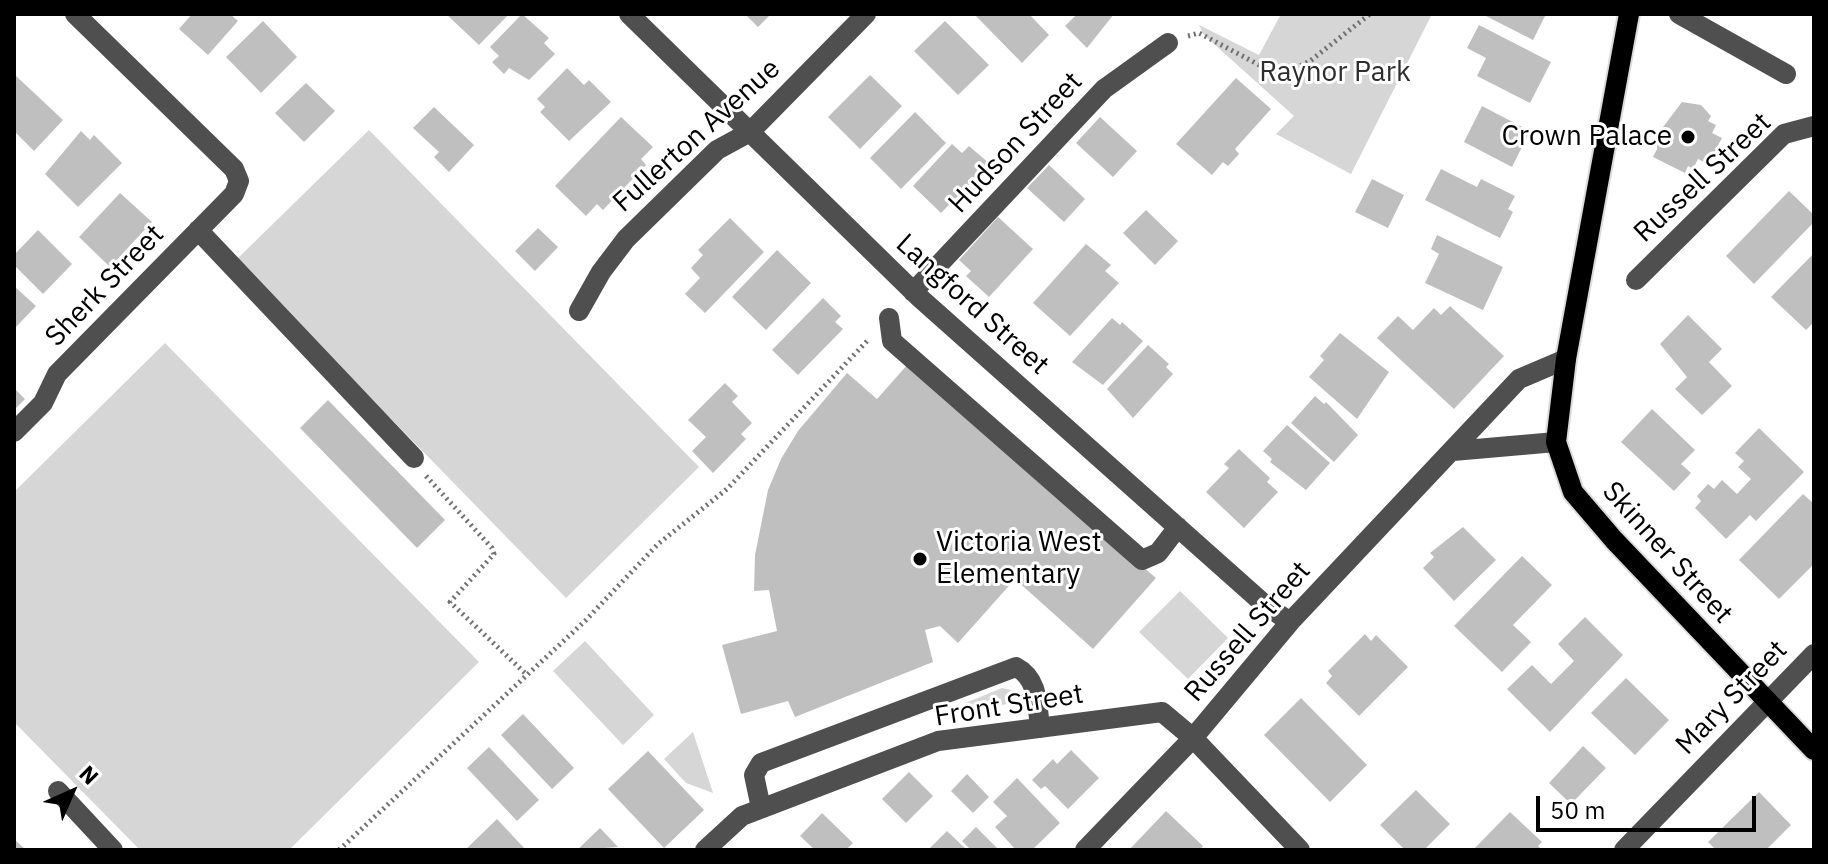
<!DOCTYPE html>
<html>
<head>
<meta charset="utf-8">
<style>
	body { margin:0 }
	#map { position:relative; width:1828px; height:864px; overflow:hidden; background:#fff; font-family:"IBM Plex Sans",sans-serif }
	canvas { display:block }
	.frame { position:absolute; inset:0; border:16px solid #000; pointer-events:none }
	.north { position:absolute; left:32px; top:752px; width:80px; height:80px; -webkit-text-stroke:6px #fff; paint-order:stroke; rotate:45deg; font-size:22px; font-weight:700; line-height:32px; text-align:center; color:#000 }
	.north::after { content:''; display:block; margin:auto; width:28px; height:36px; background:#000; clip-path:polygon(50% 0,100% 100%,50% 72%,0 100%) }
	.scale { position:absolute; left:1536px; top:796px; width:220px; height:36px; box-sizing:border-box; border:4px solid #000; border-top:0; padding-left:10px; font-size:24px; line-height:28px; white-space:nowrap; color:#000; -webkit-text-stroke:6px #fff; paint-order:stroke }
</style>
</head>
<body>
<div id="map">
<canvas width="1828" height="864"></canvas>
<div class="frame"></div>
<div class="north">N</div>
<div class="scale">50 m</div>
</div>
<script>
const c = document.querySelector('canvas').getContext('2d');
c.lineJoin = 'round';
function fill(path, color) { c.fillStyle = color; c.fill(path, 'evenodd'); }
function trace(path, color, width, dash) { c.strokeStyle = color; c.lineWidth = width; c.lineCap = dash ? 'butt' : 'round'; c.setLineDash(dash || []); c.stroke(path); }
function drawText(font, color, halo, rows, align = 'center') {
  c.font = font + ' "IBM Plex Sans",sans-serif'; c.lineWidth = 6; c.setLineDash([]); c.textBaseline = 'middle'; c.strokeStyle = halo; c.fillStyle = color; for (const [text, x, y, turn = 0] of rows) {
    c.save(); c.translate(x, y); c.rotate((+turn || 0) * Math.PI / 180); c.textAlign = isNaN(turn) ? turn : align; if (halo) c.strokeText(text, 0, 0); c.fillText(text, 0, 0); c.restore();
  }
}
fill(new Path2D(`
	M1281 14H1432L1351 174 1276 134 1294 116 1204 35 1199 25 1259 55Z
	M369 130 699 467 566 598 236 260Z
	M165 343 479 662 289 850H140L14 722V492Z
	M1180 591 1228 638 1188 679 1139 632Z
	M585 641 654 715 623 745 553 671Z
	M1002 688 1021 692 1024 702 970 709 963 704Z
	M693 732 713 793 686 783 664 759Z`), '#d6d6d6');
fill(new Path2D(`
	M192 14H230L238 21 208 55 179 29Z
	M446 14H509L479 45Z
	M522 14 549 38 544 43 555 54 529 80 509 68 504 74 492 62 499 56 490 47Z
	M745 14H771L758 27Z
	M974 14H1029L1049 35 1022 63Z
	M1077 14H1114L1087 48 1065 26Z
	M1482 14H1546L1533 40Z
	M263 21 297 57 261 93 226 57Z
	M945 21 989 65 958 95 914 51Z
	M1479 25 1551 62 1530 103 1477 76 1486 58 1467 48Z
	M567 68 584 85 589 80 611 102 569 141 540 112 545 107 537 99Z
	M14 74 63 120 34 151 14 131Z
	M870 75 902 106 860 149 828 117Z
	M1236 78 1271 109 1235 149 1239 154 1228 166 1223 162 1212 175 1176 144Z
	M306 83 335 111 304 142 275 113Z
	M1682 102 1701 105 1711 116 1708 121 1716 125 1712 133 1722 138 1708 164 1698 159 1693 169 1688 166 1685 173 1653 157 1657 149V135Z
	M1482 106 1530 131 1512 167 1464 142Z
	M434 107 474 145 449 172 434 157 439 152 413 128Z
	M915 112 946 143 901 189 870 158Z
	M621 117 653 147 641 159 646 165 603 210 597 204 586 216 555 186Z
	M1100 117 1137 151 1113 177 1076 143Z
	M81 131 90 140 94 135 122 163 78 207 45 174Z
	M952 144 962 153 969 146 990 164 941 213 913 186Z
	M1049 165 1085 199 1064 222 1027 188Z
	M1441 169 1477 187 1481 179 1515 196 1508 209 1513 212 1500 238 1425 200Z
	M1372 179 1404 195 1388 228 1355 212Z
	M1789 191 1814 215V222L1754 284 1726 256Z
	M120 193 152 222 110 267 79 237Z
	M1146 210 1178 241 1155 265 1123 233Z
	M998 217 1033 249 989 297 966 276 971 271 959 260Z
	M730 218 764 252 705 313 685 294 700 278 691 268 703 255 698 250Z
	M538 228 558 247 535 271 515 251Z
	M38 230 72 264 43 294 14 265V255Z
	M1437 235 1503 267 1483 310 1425 283 1439 254 1431 249Z
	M1086 244 1111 265 1105 271 1119 283 1070 336 1033 303Z
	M777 250 811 283 766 330 732 297Z
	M1814 253V322L1806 330 1771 297Z
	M14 286 36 306 14 329Z
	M823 298 841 316 835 322 843 329 798 375 772 350Z
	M1450 306 1504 356 1454 409 1377 338 1398 316 1413 330 1434 308 1441 315Z
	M1688 315 1722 349 1709 362 1732 386 1702 415 1675 389 1687 377 1660 344Z
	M1112 318 1120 325 1122 322 1143 341 1103 385 1072 362Z
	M1340 333 1389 372 1357 419 1309 377 1324 360 1320 356Z
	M1148 345 1169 364 1166 367 1173 374 1133 418 1107 389Z
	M908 364 1156 578 1093 649 1015 579 958 643 940 626 925 630 933 662 795 717 788 701 741 714 722 645 777 631 769 590 754 591 755 555 768 490 781 459 798 431 847 373 877 399Z
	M725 383 738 396 732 402 752 423 741 434 746 439 713 473 692 451 706 437 688 420Z
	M14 388 25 399 14 410Z
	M1315 396 1324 404 1326 402 1358 435 1334 462 1291 423Z
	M328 400 445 520 417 548 300 428Z
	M1652 409 1695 450 1681 464 1691 473 1674 491 1621 442Z
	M1287 425 1330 463 1306 490 1270 462 1272 459 1263 451Z
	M1759 428 1804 472 1756 521 1750 515 1726 539 1695 508 1701 501 1697 496 1708 484 1714 489 1722 480 1737 494 1751 479 1738 467 1744 461 1735 453Z
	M1239 449 1270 478 1267 482 1278 492 1244 528 1206 492 1229 468 1224 464Z
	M1803 494 1814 504V564L1779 599 1739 560Z
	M1463 527 1496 560 1454 601 1423 568 1434 557 1430 553Z
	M1522 556 1552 585 1513 625 1531 642 1502 672 1454 626Z
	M1585 617 1623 655 1550 732 1507 689 1532 665 1551 684 1574 661 1558 644Z
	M1365 634 1371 641 1376 635 1408 667 1359 716 1326 683 1332 676 1328 671Z
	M1626 678 1669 720 1635 755 1591 713Z
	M1301 698 1367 765 1330 802 1264 735Z
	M523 714 574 768 552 789 501 735Z
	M1583 746 1606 768 1571 804 1549 783Z
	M489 747 539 800 517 821 467 768Z
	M1071 750 1099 778 1068 809 1045 786 1041 789 1032 780 1053 759 1057 764Z
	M648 751 704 810 664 848 608 789Z
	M909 772 933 796 906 823 882 799Z
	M967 774 989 797 973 813 951 791Z
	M1017 778 1060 823 1032 850H1016L995 827 1007 816 993 802Z
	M1416 790 1450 824 1424 850H1405L1380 825Z
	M1759 792 1791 825 1766 850H1716L1708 842Z
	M1166 811 1203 846 1200 850H1129Z
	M1510 812 1542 842 1538 846 1542 850H1473Z
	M822 813 853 843 846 850H815L800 836Z
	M497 819 526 850H465Z
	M976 827 999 850H971L962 841Z
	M600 828 618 847 577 850Z
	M947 831 967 850H928Z
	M14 839 26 850H14Z`), '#bfbfbf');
const major = new Path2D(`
	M1629 14 1566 359 1556 442 1573 492 1614 540 1814 750`);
trace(major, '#dbdbdb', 24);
trace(new Path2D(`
	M1188 36 1199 33 1280 76 1310 61 1370 14
	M426 476 492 548 494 554 450 602 527 675
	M339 850 585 621 658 544 727 489 868 340`), '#717171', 5, [2, 4]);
trace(new Path2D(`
	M629 14 920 298 1264 604 1290 622
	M1679 14 1786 74
	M198 230 414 458
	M1636 280 1784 134 1814 126
	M913 292 1104 89 1168 43
	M579 311 601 272 626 239 717 150 750 132 866 14
	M889 318 892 341 1142 560 1158 553 1178 527
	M14 432 43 403 57 374 234 194 239 181 234 169 75 14
	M1453 451 1556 442
	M58 791 113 850
	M761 808 754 775 761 763 1016 667C1039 679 1037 705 1040 728
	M705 850 742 816 938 741 1162 712 1193 738 1300 850
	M1085 850 1193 738 1290 622 1519 379 1566 359
	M1624 850 1814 654`), '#4f4f4f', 20);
trace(major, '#000', 20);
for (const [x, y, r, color] of [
	[1688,137,8,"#000"],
	[920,559,8,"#000"]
]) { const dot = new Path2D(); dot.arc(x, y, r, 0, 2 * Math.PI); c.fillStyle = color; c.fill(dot); trace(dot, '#fff', 3); }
drawText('28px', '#2d2d2d', '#fff', [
	["Raynor Park",1335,73]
]);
drawText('28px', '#000', '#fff', [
	["Fullerton Avenue",697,136,-42],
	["Hudson Street",1016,143,-47],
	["Russell Street",1703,178,-43],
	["Sherk Street",105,286,-46],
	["Langford Street",972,305,42],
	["Skinner Street",1667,553,48],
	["Russell Street",1248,632,-49],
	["Mary Street",1732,698,-46],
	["Front Street",1009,706,-9]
]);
drawText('28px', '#000', '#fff', [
	["Crown Palace",1672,137],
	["Victoria West",936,543,"left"],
	["Elementary",936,575,"left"]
], 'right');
</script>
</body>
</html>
